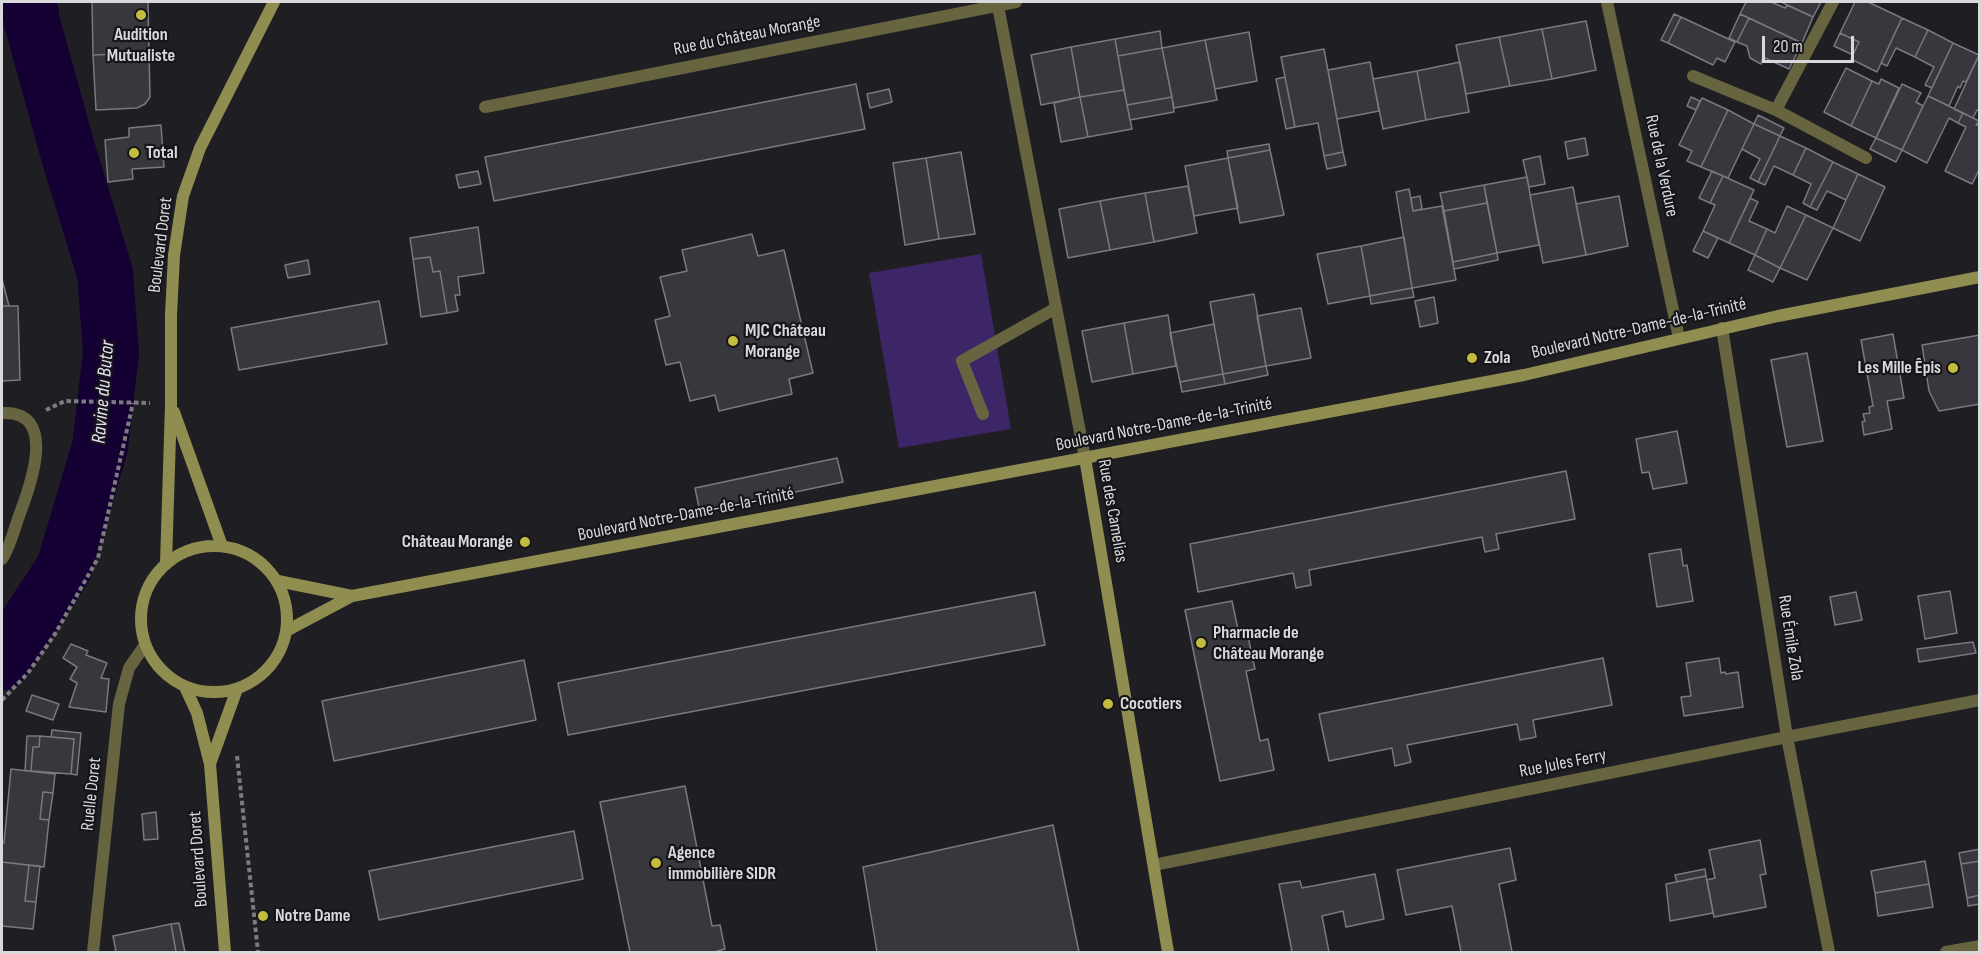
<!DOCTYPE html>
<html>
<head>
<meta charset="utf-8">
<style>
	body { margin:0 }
	#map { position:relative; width:1981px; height:954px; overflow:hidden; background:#1f1e23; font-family:"Sofia Sans Condensed",sans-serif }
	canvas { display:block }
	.frame { position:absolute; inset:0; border:3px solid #d9d9dc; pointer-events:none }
	.scale { position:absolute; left:1762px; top:36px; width:92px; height:27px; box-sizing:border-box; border:3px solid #d9d9dc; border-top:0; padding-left:8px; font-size:18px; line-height:21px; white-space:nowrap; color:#d9d9dc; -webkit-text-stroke:4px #16151a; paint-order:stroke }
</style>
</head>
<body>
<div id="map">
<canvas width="1981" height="954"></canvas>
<div class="frame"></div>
<div class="scale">20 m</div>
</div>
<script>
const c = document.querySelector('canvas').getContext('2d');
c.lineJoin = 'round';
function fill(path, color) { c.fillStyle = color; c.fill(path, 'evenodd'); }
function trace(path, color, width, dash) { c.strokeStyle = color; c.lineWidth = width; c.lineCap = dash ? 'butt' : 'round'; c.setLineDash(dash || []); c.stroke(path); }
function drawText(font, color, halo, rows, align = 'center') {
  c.font = font + ' "Sofia Sans Condensed",sans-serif'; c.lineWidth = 4.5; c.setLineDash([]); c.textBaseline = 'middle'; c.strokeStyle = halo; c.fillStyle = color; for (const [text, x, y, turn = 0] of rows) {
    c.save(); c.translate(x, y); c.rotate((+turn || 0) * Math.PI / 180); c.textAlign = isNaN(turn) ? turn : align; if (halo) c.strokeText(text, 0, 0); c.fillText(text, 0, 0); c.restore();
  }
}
fill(new Path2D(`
	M981 254 1011 429 899 448 869 273Z`), '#3d2668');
trace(new Path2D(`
	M2 662 64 568 100 447 111 353 105 273 68 152 32 22 29 2`), '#150033', 56);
const building = new Path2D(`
	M92 2H148L149 53 93 55Z
	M1746 2H1771L1785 8 1787 5 1813 17 1802 43 1740 14Z
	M1781 2H1821L1813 17Z
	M1855 2H1868L1902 18 1877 72 1851 59 1859 42 1840 33Z
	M1674 14 1681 17 1668 43 1661 40Z
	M1740 14 1749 18 1737 42 1729 38Z
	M1681 17 1735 42 1725 62 1717 58 1713 65 1668 43Z
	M1749 18 1802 43 1789 69 1763 57 1761 64 1750 58 1747 46 1737 42Z
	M1902 18 1928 30 1915 57 1896 48 1887 66 1881 63Z
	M1586 21 1596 70 1552 79 1542 29Z
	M1542 29 1552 79 1510 86 1499 37Z
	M1928 30 1953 43 1932 88 1925 85 1934 67 1915 57Z
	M1160 31 1162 48 1118 56 1115 39Z
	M1249 32 1257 81 1215 89 1205 40Z
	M1840 33 1859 42 1853 55 1834 46Z
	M1499 37 1510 86 1466 94 1456 45Z
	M1115 39 1124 90 1080 97 1071 47Z
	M1205 40 1217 100 1174 108 1162 48Z
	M1953 43 1979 55 1966 82 1963 81 1960 88 1958 86 1949 106 1928 96Z
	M1071 47 1080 97 1041 105 1031 55Z
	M1162 48 1172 97 1127 105 1118 56Z
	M1324 49 1343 152 1324 156 1318 123 1295 127 1281 57Z
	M149 53 150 97 145 104 137 108 96 110 93 55Z
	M1979 55 1980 111 1977 110 1973 118 1954 109Z
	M1370 62 1379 111 1337 119 1328 70Z
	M1460 62 1469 112 1426 120 1417 71Z
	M1846 68 1872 81 1851 126 1824 112Z
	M1417 71 1426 120 1383 129 1373 79Z
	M1285 77 1295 127 1286 129 1276 79Z
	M1881 79 1899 88 1876 138 1851 126 1872 81 1879 84Z
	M856 84 865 129 494 201 485 157Z
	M1902 84 1921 93 1916 102 1923 106 1902 150 1876 138Z
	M889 89 892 102 870 108 867 94Z
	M1124 90 1132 129 1088 137 1080 97Z
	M1928 96 1963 113 1958 123 1949 118 1927 163 1902 150Z
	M1080 97 1088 137 1061 142 1054 103Z
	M1172 97 1174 112 1130 120 1127 105Z
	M1691 97 1700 101 1696 110 1687 106Z
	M1702 98 1728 110 1701 167 1687 161 1692 151 1679 145Z
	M1728 110 1754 124 1728 178 1701 167Z
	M1963 113 1979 121 1976 125 1980 126V168L1972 184 1945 171 1966 127 1958 123Z
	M1758 115 1784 128 1780 136 1754 124Z
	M1754 124 1780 136 1758 182 1750 178 1760 159 1742 149Z
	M161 125 164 167 132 169 133 179 108 182 105 140 129 137V128Z
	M1780 136 1806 148 1793 175 1774 166 1765 185 1758 182Z
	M1585 138 1588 155 1568 159 1565 142Z
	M1876 138 1902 150 1896 162 1870 149Z
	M1269 144 1270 150 1228 158 1227 151Z
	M1806 148 1833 162 1810 207 1803 203 1811 184 1793 175Z
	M1270 150 1284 215 1240 223 1228 158Z
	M961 152 975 234 939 239 926 158Z
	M1343 152 1346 165 1327 169 1324 156Z
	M1540 156 1545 184 1529 187 1523 160Z
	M926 158 939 239 905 245 893 163Z
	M1228 158 1238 208 1194 216 1185 166Z
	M1833 162 1858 174 1846 200 1827 191 1817 210 1810 207Z
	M478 171 481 184 459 188 456 175Z
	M1712 171 1723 176 1710 203 1699 198Z
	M1858 174 1885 187 1860 241 1833 228Z
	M1723 176 1754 190 1729 243 1703 231 1715 205 1710 203Z
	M1527 177 1539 245 1497 253 1484 185Z
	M1484 185 1487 203 1444 211 1440 193Z
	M1188 186 1197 233 1154 242 1145 193Z
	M1573 187 1586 255 1543 263 1530 195Z
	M1409 189 1413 211 1442 206 1456 280 1412 288 1396 192Z
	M1145 193 1154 242 1110 250 1100 201Z
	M1420 196 1422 209 1413 211 1411 198Z
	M1619 196 1628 246 1586 255 1576 204Z
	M1750 198 1758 202 1749 221 1767 229 1755 255 1729 243Z
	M1100 201 1110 250 1068 258 1059 209Z
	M1487 203 1497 253 1453 262 1444 211Z
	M1787 206 1806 215 1780 268 1755 255 1767 229 1775 233Z
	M1806 215 1833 228 1807 280 1780 268Z
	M478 227 484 273 458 277 460 295H455L458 311 447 313 440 271 433 272 430 257 413 259 410 238Z
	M1703 231 1718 238 1708 258 1693 251Z
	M752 234 758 256 784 250 813 373 789 379 792 394 719 411 715 395 690 401 680 362 666 365 655 320 670 316 660 277 687 271 682 250Z
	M1404 237 1412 288 1370 296 1361 246Z
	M1361 246 1370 296 1328 304 1317 254Z
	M1497 253 1498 260 1454 269 1453 262Z
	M1755 255 1780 268 1773 282 1748 270Z
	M430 257 433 272 440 271 447 313 421 317 413 259Z
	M308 260 310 274 288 278 285 265Z
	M2 279 9 306H2Z
	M1412 288 1414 297 1371 304 1370 296Z
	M1254 294 1266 366 1223 374 1210 302Z
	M1434 297 1438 323 1420 327 1415 301Z
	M379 301 387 344 239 370 231 328Z
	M2 306H18L20 380 2 381Z
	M1301 308 1311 358 1266 366 1257 316Z
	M1168 315 1176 366 1133 374 1124 323Z
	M1124 323 1133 374 1092 382 1082 331Z
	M1214 324 1223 374 1180 382 1170 333Z
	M1893 334 1904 398 1887 401 1892 429 1864 435 1862 422 1865 421 1863 414 1870 413 1869 407 1873 406 1861 340Z
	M1980 335V404L1939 411 1929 391 1922 345Z
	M1807 353 1823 441 1787 447 1771 360Z
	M1266 366 1268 375 1225 384 1223 374Z
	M1223 374 1225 384 1182 392 1180 382Z
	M1677 431 1687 483 1653 489 1649 472 1642 473 1636 439Z
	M837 458 843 482 700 512 695 488Z
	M1566 471 1575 519 1496 534 1499 549 1485 552 1482 537 1309 570 1311 585 1296 588 1293 573 1198 592 1190 544Z
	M1681 549 1683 566 1687 565 1693 601 1657 607 1649 554Z
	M1950 591 1957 633 1925 639 1918 596Z
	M1035 592 1045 645 568 735 558 683Z
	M1856 592 1862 620 1835 625 1830 597Z
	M1232 601 1239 634 1247 632 1255 669 1246 671 1260 741 1268 739 1274 770 1220 781 1185 610Z
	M1973 642 1976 653 1919 662 1917 649Z
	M71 644 88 651 86 655 107 663 101 678 109 679 106 712 69 707 77 683 70 679 77 667 63 658Z
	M1603 658 1612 705 1533 720 1536 737 1520 740 1517 724 1407 745 1411 762 1395 766 1392 748 1329 761 1319 714Z
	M1719 658 1721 673 1725 672 1726 674 1738 672 1743 707 1684 716 1681 697 1691 696 1686 663Z
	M524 660 536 720 334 761 322 701Z
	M32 695 59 704 53 720 26 711Z
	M52 730 81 733 77 775 71 774 74 739 51 737Z
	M27 736H40L39 747H33L31 771H25Z
	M40 736 74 739 71 774 31 771 33 747H39Z
	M11 769 55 774 53 793 43 792 40 819 49 820 44 867 2 862V843H4Z
	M685 786 712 926 720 925 725 949 717 951V952H630L600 802Z
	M43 792 53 793 49 820 40 819Z
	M156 812 158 839 144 840 142 814Z
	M1053 825 1079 952H877L863 867Z
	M574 831 583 879 379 920 369 871Z
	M1760 840 1766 874 1760 875 1766 907 1714 917 1707 880 1715 878 1709 850Z
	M1510 848 1516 880 1499 884 1512 952H1461L1452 906 1406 915 1397 870Z
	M1980 849V861L1961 864 1959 853Z
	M1925 861 1929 884 1875 893 1871 871Z
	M1980 861V895L1967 898 1961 864Z
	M2 862 29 865 25 901 36 902 33 929 2 926Z
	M29 865 40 866 36 902 25 901Z
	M1705 869 1706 876 1677 882 1675 875Z
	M1375 874 1384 919 1346 927 1343 911 1322 916 1329 952H1292L1279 884 1300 881 1302 888Z
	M1706 876 1713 913 1670 921 1666 884Z
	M1929 884 1933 907 1878 916 1875 893Z
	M1980 895V904L1968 906 1967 898Z
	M179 923 185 952H176L171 924Z
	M171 924 176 952H116L113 936Z`);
fill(building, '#38373d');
trace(building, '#7a7980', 1.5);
trace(new Path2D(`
	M46 410 65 401 150 403
	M2 700 28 673 55 634 98 558 133 403
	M237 756 258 952`), '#7c7b7f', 4, [4.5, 3]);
trace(new Path2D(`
	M983 414 962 361 1056 308
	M93 952 119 704 129 668 145 645`), '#676540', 12);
trace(new Path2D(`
	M1607 2 1679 338
	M998 6 1085 458
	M1693 76 1776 110 1866 158
	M485 107 1016 2
	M1776 110 1833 2
	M1722 328 1787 737 1829 952
	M2 413C59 410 30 487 19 516 14 530 10 547 2 559
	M1154 865 1787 737 1980 700
	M1946 952 1980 946`), '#676540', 12);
trace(new Path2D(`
	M174 412 222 546
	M1085 458 1168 952
	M141 619a73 73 0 1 1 146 0a73 73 0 1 1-146 0Z
	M166 563 171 405V315L174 255 183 196 200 148 274 2
	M278 581 352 596
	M288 630 352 596 1524 375 1778 316 1980 277
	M185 687 197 713 210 764 225 952
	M210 764 237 689`), '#908d50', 12);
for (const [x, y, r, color] of [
	[141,15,6,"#c4bc3e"],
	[134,153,6,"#c4bc3e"],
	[733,341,6,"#c4bc3e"],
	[1472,358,6,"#c4bc3e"],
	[1953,368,6,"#c4bc3e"],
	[525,542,6,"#c4bc3e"],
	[1201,643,6,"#c4bc3e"],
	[1108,704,6,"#c4bc3e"],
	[656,863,6,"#c4bc3e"],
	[263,916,6,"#c4bc3e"]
]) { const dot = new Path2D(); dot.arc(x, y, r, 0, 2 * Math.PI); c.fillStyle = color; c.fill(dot); trace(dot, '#16151a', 2); }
drawText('bold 18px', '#d9d9dc', '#16151a', [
	["Audition",141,35,"center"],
	["Mutualiste",141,56,"center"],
	["Total",146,153],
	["MJC Château",745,331],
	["Morange",745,352],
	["Zola",1484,358],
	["Les Mille Êpis",1941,368,"right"],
	["Château Morange",513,542,"right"],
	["Pharmacie de",1213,633],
	["Château Morange",1213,654],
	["Cocotiers",1120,704],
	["Agence",668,853],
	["immobilière SIDR",668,874],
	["Notre Dame",275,916]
], 'left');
drawText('18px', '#d9d9dc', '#16151a', [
	["Rue du Château Morange",747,36,-11],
	["Rue de la Verdure",1661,166,78],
	["Boulevard Doret",161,245,-83],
	["Boulevard Notre-Dame-de-la-Trinité",1639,329,-13],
	["Boulevard Notre-Dame-de-la-Trinité",1164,425,-11],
	["Rue des Camelias",1112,511,80],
	["Boulevard Notre-Dame-de-la-Trinité",686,515,-11],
	["Rue Émile Zola",1790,638,81],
	["Rue Jules Ferry",1563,764,-11],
	["Ruelle Doret",92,794,-84],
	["Boulevard Doret",199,859,-94]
]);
drawText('italic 20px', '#e5e0f6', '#16151a', [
	["Ravine du Butor",104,392,-85]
]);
</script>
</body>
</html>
